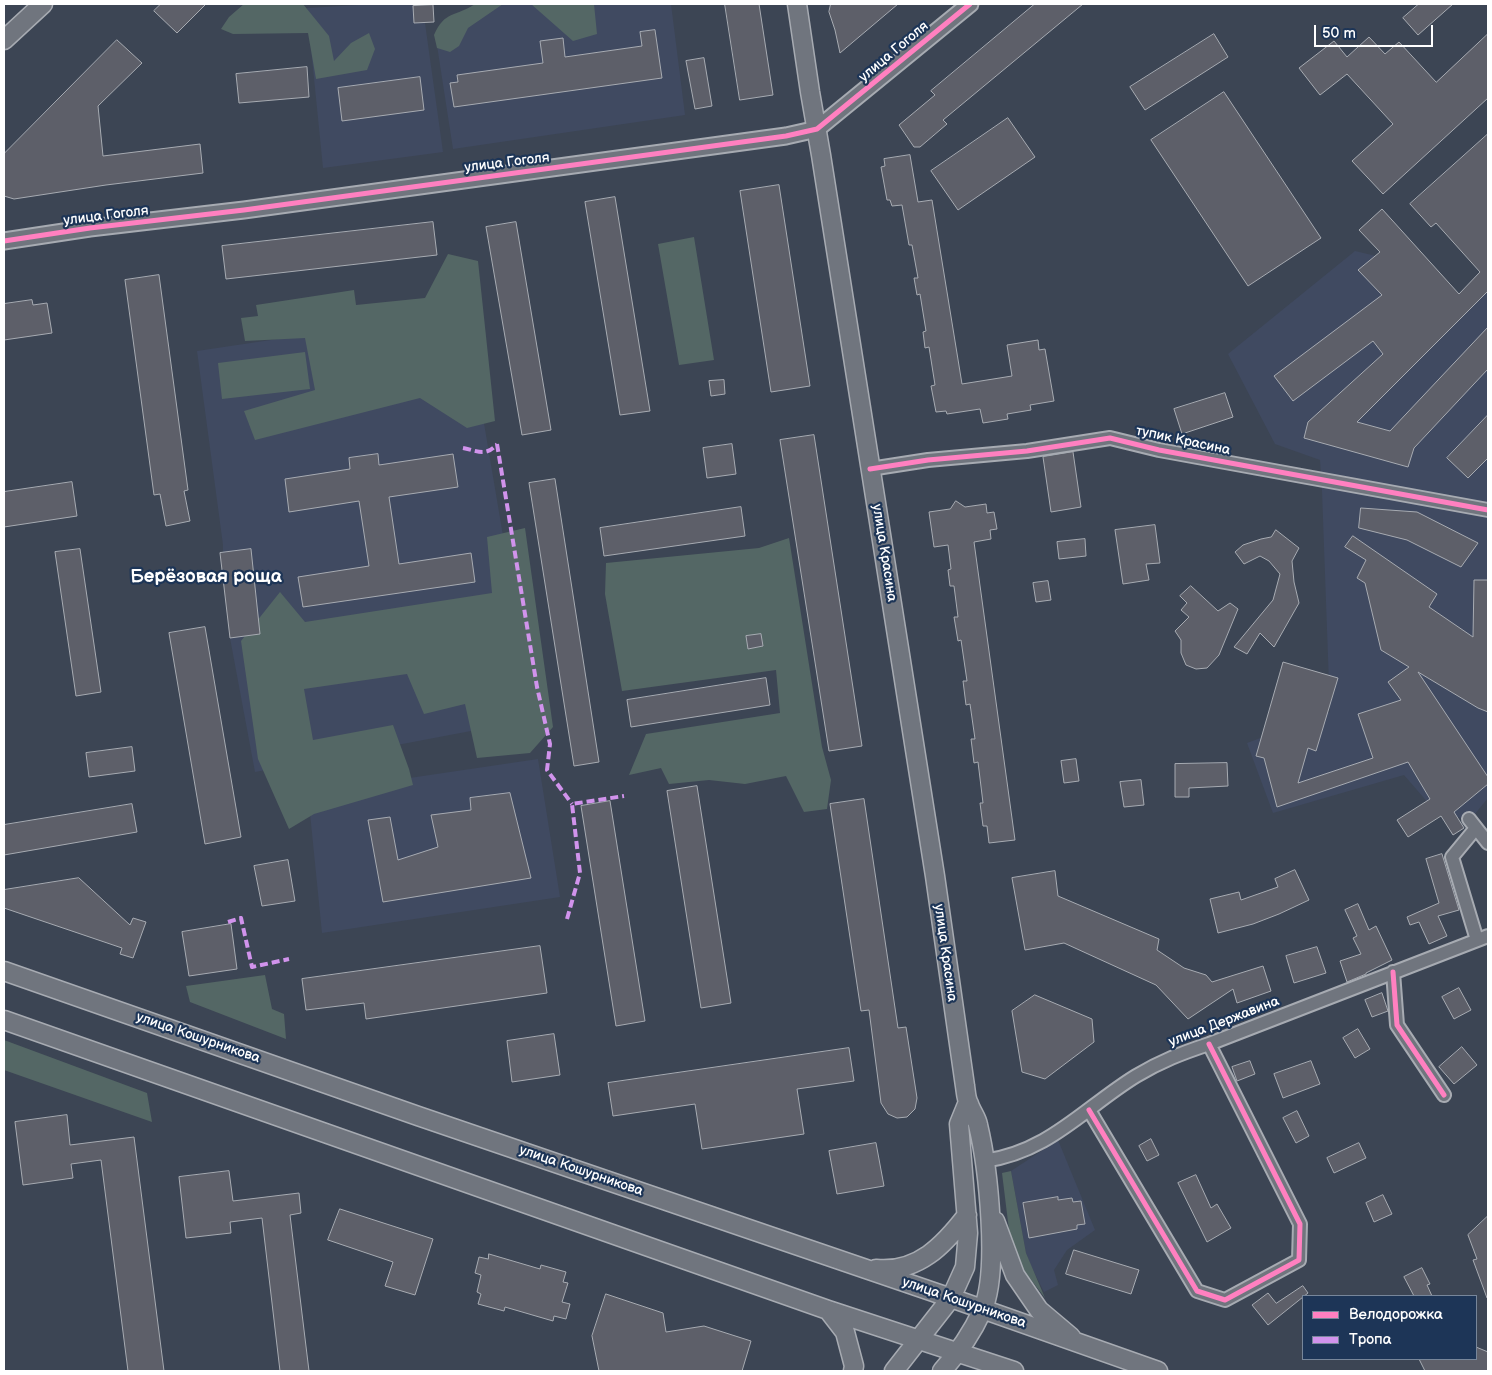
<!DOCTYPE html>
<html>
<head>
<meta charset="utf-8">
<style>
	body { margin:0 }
	#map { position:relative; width:1492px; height:1375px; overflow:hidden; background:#3c4554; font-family:"Balsamiq Sans",sans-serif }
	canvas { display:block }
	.frame { position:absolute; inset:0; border:5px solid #fff; pointer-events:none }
	.legend { position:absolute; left:1302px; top:1295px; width:175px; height:65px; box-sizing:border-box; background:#1d3557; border:1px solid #77869a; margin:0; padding:6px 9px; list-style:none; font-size:15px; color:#fff }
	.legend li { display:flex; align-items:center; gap:10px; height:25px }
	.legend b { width:25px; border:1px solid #77869a }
	.scale { position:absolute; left:1314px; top:25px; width:119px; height:22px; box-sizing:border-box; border:2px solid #fff; border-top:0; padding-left:6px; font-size:15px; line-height:18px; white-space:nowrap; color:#fff; -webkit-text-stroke:4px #1d3557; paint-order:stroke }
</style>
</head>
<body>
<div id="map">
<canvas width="1492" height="1375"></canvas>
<div class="frame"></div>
<ul class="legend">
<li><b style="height:6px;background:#ff80c0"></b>Велодорожка</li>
<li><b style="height:6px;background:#d193ec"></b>Тропа</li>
</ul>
<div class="scale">50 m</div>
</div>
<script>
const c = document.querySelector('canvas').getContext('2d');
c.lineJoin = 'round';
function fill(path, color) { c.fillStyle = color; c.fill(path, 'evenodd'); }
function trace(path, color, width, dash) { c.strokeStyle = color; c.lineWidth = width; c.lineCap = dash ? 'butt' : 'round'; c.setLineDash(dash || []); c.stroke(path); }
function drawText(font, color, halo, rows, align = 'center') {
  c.font = font + ' "Balsamiq Sans",sans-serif'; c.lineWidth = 4.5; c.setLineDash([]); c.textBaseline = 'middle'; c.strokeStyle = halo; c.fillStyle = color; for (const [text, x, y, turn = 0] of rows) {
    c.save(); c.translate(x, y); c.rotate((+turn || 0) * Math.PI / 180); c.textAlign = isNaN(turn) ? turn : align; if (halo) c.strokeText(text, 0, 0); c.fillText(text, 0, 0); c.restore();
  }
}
fill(new Path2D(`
	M375 4H413L414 23H425L443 152 323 168 307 8Z
	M487 4H671L685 115 453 149 436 39Z
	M1355 251 1376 256 1435 320 1488 263V798L1470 820 1436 812 1404 775 1273 813 1247 743 1330 712 1322 491 1320 460 1275 444 1228 354Z
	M465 311 534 719 255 772 230 638 220 553 223 552V545L197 351Z
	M538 759 560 897 322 933 308 793Z
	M1058 1140 1095 1230 1067 1250 1054 1270 1058 1285 1044 1292 1031 1266 1026 1253 1011 1171Z`), '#404a61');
fill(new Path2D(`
	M244 4H303L329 36 334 61 351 43 369 33 375 49 367 70 316 79 308 33 233 34 221 29 229 17Z
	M475 4H503L468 28 459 46 450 52 437 48 434 35C445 10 456 17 475 4Z
	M531 4H594L597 34 573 41Z
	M694 237 714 360 679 365 658 244Z
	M448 254 478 261 495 421 467 428 420 398 255 440 244 411 315 390 305 338 245 341 241 318 258 316 256 305 354 290 356 305 425 298Z
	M305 352 310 389 222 399 218 363Z
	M525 528 553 727 530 753 477 758 465 704 424 714 407 674 304 689 313 740 393 725 409 769 413 785 314 814 289 829 258 759 241 641 280 592 305 622 492 593 487 537Z
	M789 538 822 747 831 780 827 809 804 812 786 776 745 784 709 780 669 784 661 768 629 775 646 734 780 713 776 670 622 691 605 594 606 563 759 548Z
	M265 975 272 1009 284 1014 286 1039 190 1002 186 986Z
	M4 1040 147 1093 152 1122 4 1070Z
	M1011 1171 1026 1253 1045 1298 1019 1264 1009 1230 1002 1173Z`), '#546765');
const building = new Path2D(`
	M161 4H206L177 33 154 11Z
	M725 4H759L773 95 740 100Z
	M831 4H898L840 53 835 30 829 12Z
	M1035 4H1083L943 120 947 124 920 147H914L899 125 935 95 931 91Z
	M1419 4H1453L1418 35 1403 18Z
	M433 5 434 22 414 23 413 6Z
	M655 30 662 78 454 107 450 83 458 82 457 75 543 63 540 41 563 38 565 57 642 46 640 32Z
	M1214 34 1228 57 1145 110 1130 87Z
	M1488 34V98L1383 194 1352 161 1393 124 1347 74 1320 95 1299 68 1334 41 1347 57 1369 37 1385 54 1399 42 1436 82Z
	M117 40 142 63 98 106 103 156 200 144 203 173 106 185 14 199 4 196V154Z
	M704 58 712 106 695 109 686 61Z
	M307 67 309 97 239 103 236 74Z
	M420 77 424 110 342 121 338 88Z
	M1224 92 1321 238 1248 286 1151 140Z
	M1008 118 1035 157 958 210 931 171Z
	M1488 134V291L1357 422 1390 431 1488 327V369L1414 448 1408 467 1304 438 1308 422 1383 354 1373 341 1293 401 1274 376 1382 295 1358 270 1380 252 1359 230 1382 209 1459 294 1480 272 1436 223 1431 227 1410 204Z
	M910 155 918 202 932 200 962 384 1012 376 1007 345 1038 340 1039 350 1045 349 1054 401 1030 405 1031 410 1007 414 1008 419 983 423 980 409 947 414 946 411 936 412 931 386 935 385 929 347 925 348 923 332 926 331 920 294 917 295 914 278H918L912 245H909L902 205 892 206 890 200H887L881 167 885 166 884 159Z
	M779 185 810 386 771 392 740 191Z
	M615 197 650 411 620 415 585 202Z
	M433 222 437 255 226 279 222 246Z
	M516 222 551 430 522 435 486 227Z
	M159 275 188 490 184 491 190 521 166 526 160 494 154 495 125 280Z
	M32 300 33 305 47 303 52 333 4 340V304Z
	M724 380 725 394 711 396 709 381Z
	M1225 393 1233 417 1182 434 1174 409Z
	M1488 415V458L1468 478 1447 458Z
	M814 435 862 746 829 751 780 440Z
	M732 444 736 474 707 478 703 448Z
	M1073 452 1081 507 1051 512 1043 457Z
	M378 454 379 465 453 454 458 487 389 497 399 564 471 553 475 582 303 607 298 577 369 566 359 501 289 512 285 479 350 469 349 458Z
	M555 479 599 762 574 766 529 483Z
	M72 482 77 516 4 527V492Z
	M956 501 965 507 986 504 987 513 994 512 997 529 990 530 991 539 974 542 1015 840 989 843 987 826H983L980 803H983L978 762 974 763 971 739H975L970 704 966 705 963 681H967L961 640 958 641 954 617H958L954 586H950L948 570 951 569 948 545 934 547 929 512 950 509Z
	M741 507 745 536 604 556 600 528Z
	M1361 508 1417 512 1478 543 1461 567 1407 540 1359 528Z
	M1155 525 1160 563 1146 564 1149 580 1123 584 1115 530Z
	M1276 530 1299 548 1292 561 1294 582 1299 603 1274 647 1260 633 1247 654 1234 647 1273 600 1280 574 1269 561 1260 556 1244 564 1235 552 1243 545 1261 539 1271 537Z
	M1353 536 1437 594 1429 607 1473 637 1474 580H1488V712L1478 708 1418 672 1488 777V784L1454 812 1464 828 1453 835 1441 816 1408 837 1397 820 1430 799 1408 762 1277 807 1264 758 1256 756 1283 662 1338 678 1316 751 1308 748 1298 783 1373 758 1358 714 1401 700 1388 682 1409 667 1381 650 1365 583 1357 578 1366 560 1345 547Z
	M1085 539 1086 556 1059 559 1057 542Z
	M80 549 101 692 76 696 55 552Z
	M251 549 260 634 230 638 220 553Z
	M1048 581 1051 600 1036 602 1033 583Z
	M1191 586 1218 611 1230 603 1238 609 1219 655 1207 668 1196 669 1186 665 1181 653V640L1175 631 1189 617 1181 610 1187 603 1180 596Z
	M205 627 241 837 205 844 169 633Z
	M761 634 763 646 748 649 746 636Z
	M766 678 770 705 631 727 627 700Z
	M132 747 135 771 89 777 86 753Z
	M1076 759 1079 781 1064 783 1061 761Z
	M1227 763 1228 786 1189 788V797H1175V764Z
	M1141 780 1144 805 1124 807 1120 782Z
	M697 786 731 1003 701 1008 667 791Z
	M510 793 531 878 383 902 368 820 390 817 398 860 438 847 431 815 471 810 470 798Z
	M864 799 898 1028 906 1027 917 1098 915 1109 907 1117 897 1118 888 1114 881 1103 869 1010 861 1011 830 804Z
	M610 801 645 1021 616 1026 581 806Z
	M132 804 137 832 4 855V825Z
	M1442 854 1459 910 1438 916 1447 936 1429 944 1419 922 1410 925 1407 917 1439 903 1426 859Z
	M288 860 295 901 262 906 254 866Z
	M1295 870 1309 900 1279 914 1253 924 1218 933 1210 899 1239 892 1241 900 1278 887 1275 879Z
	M1055 871 1058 896 1159 939 1157 950 1184 968 1206 975 1212 982 1263 966 1271 991 1237 1003 1233 989 1188 1019 1156 985 1064 943 1025 950 1012 878Z
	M79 878 130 925 133 918 146 922 133 958 120 954 122 948 4 908V890Z
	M1358 904 1369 930 1376 926 1392 960 1366 973V974L1347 982 1340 961 1361 954 1353 938 1357 936 1345 910Z
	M231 924 237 969 189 976 182 932Z
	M540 946 547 993 366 1019 364 1003 306 1010 302 979Z
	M1317 947 1326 973 1294 983 1286 956Z
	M1459 988 1471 1010 1454 1019 1442 997Z
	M1382 993 1388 1011 1372 1017 1365 1000Z
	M1035 995 1092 1019 1094 1042 1045 1079 1022 1072 1012 1011Z
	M1358 1029 1370 1049 1355 1058 1343 1038Z
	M554 1034 560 1075 512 1082 507 1041Z
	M1462 1047 1477 1065 1454 1084 1439 1067Z
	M849 1048 854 1081 797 1089 804 1134 702 1149 695 1104 613 1116 608 1083Z
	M1250 1061 1255 1074 1237 1081 1232 1067Z
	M1311 1061 1320 1084 1283 1098 1274 1074Z
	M1297 1111 1309 1136 1296 1143 1283 1118Z
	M67 1115 70 1145 134 1137 164 1371H128L101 1160 71 1164 73 1178 23 1185 15 1122Z
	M1151 1139 1159 1155 1147 1161 1139 1146Z
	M876 1143 884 1186 837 1194 829 1151Z
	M1359 1143 1366 1158 1334 1173 1327 1158Z
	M229 1171 233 1201 299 1193 301 1213 290 1215 309 1371H280L262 1218 230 1222 231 1233 186 1238 179 1177Z
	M1196 1175 1211 1208 1217 1204 1231 1228 1207 1242 1178 1183Z
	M1383 1195 1392 1214 1374 1222 1366 1203Z
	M1058 1197V1200L1072 1198 1073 1202 1081 1201 1085 1224 1077 1225V1229L1029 1238 1023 1203Z
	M340 1209 433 1239 415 1295 385 1286 393 1262 328 1240Z
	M1488 1216V1298H1487L1473 1260 1477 1259 1468 1235Z
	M1074 1250 1139 1270 1131 1294 1066 1274Z
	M489 1254 540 1269 541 1265 566 1272 563 1282 568 1283 562 1302 570 1304 566 1319 554 1316 553 1321 505 1307 504 1311 478 1304 481 1294 477 1292 481 1275 475 1273 479 1257 488 1259Z
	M1422 1268 1430 1284 1427 1285 1432 1296H1414L1404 1277Z
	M1303 1286 1308 1293 1268 1325 1252 1305 1268 1293 1276 1303Z
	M606 1294 663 1313 666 1332 704 1326 751 1341 742 1371H599L592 1336Z
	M1476 1347 1488 1352V1371H1425L1419 1359H1476Z`);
fill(building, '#5d5f69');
trace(building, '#a7abb2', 1);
const minor = new Path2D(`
	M870 469 928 460 1027 451 1110 438 1159 450 1488 510
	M1469 819 1488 843
	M1476 828 1452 857 1477 940
	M1393 972 1397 1025 1444 1095
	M1089 1110 1197 1291 1225 1300 1299 1260 1300 1224 1209 1044
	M984 1161C1049 1152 1084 1108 1136 1076 1161 1061 1182 1053 1209 1044L1488 936`);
const tertiary = new Path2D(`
	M4 241 90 228 244 210 786 136 817 129 970 4`);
const secondary = new Path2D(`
	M797 4 810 92 821 155 935 876 965 1086C966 1092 966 1099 969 1104 971 1111 977 1118 978 1125 988 1167 1000 1273 982 1311 972 1333 958 1353 942 1371
	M4 40 43 4
	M4 971 418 1116 951 1298 1158 1371
	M4 1020 828 1310 1014 1371
	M995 1221 1015 1275 1039 1310 1071 1337
	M876 1269C918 1273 944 1245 967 1215
	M828 1310 845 1332 854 1366 853 1371
	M894 1371 951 1298 965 1267 968 1233 959 1124 968 1102`);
trace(minor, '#a7abb2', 16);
trace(tertiary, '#a7abb2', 19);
trace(secondary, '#a7abb2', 21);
trace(minor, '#70757e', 12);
trace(tertiary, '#70757e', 15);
trace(secondary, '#70757e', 18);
trace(new Path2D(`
	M497 444 537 687 550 744 547 770 572 804
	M463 448C478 451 486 457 497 444
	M567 919 580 873 572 804 624 796
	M228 922 241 918 252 967 289 959`), '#d193ec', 4, [8, 4]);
trace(new Path2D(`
	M4 241 90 228 244 210 786 136 817 129 970 4
	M870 469 928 460 1027 451 1110 438 1159 450 1488 510
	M1393 972 1397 1025 1444 1095
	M1089 1110 1197 1291 1225 1300 1299 1260 1300 1224 1209 1044`), '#ff80c0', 5);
drawText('14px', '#fff', '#1d3557', [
	["улица Гоголя",894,52,-40],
	["улица Гоголя",507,163,-7],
	["улица Гоголя",106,216,-7],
	["тупик Красина",1183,441,12],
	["улица Красина",884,553,81],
	["улица Красина",945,953,82],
	["улица Державина",1224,1022,-21],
	["улица Кошурникова",198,1038,19],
	["улица Кошурникова",581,1171,19],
	["улица Кошурникова",964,1303,19]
]);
drawText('bold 19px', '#fff', '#1d3557', [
	["Берёзовая роща",206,577]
]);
</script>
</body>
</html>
